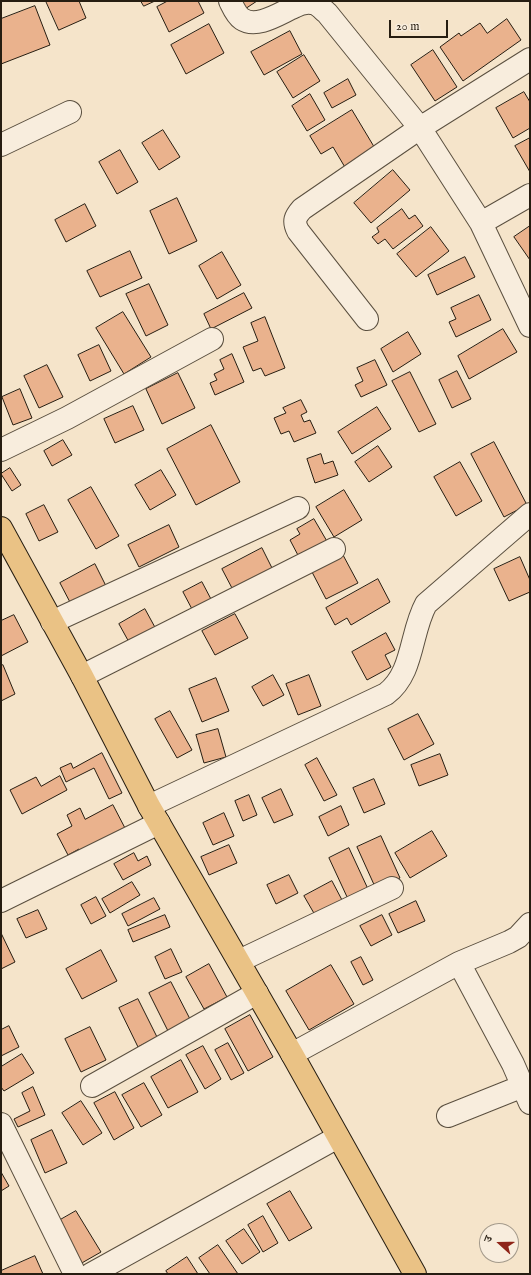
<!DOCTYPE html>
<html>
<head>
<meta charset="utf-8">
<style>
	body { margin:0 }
	#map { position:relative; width:531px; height:1275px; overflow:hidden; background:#f5e4ca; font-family:"IM FELL English","Noto Serif Devanagari",serif }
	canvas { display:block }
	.frame { position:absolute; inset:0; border:2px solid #261d11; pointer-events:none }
	.north { position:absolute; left:479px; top:1223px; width:40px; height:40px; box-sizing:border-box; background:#f8eddd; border:1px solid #a49a8b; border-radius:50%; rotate:291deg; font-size:11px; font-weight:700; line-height:16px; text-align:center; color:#261d11 }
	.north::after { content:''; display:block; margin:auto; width:14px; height:18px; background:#8f2418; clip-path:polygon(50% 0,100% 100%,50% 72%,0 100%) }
	.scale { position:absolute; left:389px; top:20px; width:59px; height:18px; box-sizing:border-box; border:2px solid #261d11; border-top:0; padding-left:5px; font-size:12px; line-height:14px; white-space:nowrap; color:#261d11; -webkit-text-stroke:3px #f8eddd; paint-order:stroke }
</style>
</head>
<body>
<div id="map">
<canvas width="531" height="1275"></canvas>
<div class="frame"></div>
<div class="north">उ</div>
<div class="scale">20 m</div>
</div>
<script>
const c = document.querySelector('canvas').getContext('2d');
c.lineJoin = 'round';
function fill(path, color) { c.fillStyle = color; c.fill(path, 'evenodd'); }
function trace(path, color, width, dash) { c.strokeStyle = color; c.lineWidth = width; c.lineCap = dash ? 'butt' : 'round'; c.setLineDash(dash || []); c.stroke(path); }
const building = new Path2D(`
	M46 1H79L86 18 59 30Z
	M141 1H155L144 6Z
	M168 1H198L204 13 169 32 157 7Z
	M240 1H257L245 9Z
	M35 6 50 45 1 64V19Z
	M507 19 521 40 463 81 440 47 459 33 461 36 480 23 487 33Z
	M209 24 224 53 186 74 171 45Z
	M290 31 302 54 264 75 251 52Z
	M433 50 457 87 435 101 411 65Z
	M304 55 320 81 293 98 277 72Z
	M348 79 356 95 332 108 324 93Z
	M524 92 530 102V128L513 138 496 108Z
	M310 94 325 120 307 131 292 106Z
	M352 110 376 150 346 169 333 147 321 154 310 136Z
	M163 130 180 157 159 170 142 143Z
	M530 138V172L515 146Z
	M120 150 138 182 117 194 99 162Z
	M393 170 410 190 371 223 354 203Z
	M177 198 197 241 169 254 150 211Z
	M85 204 96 226 66 242 55 220Z
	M402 209 409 219 415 215 423 226 393 249 385 239 378 244 372 237 379 232 377 228Z
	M530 226V260L514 237Z
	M431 227 449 251 416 277 397 254Z
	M130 251 142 278 100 297 87 271Z
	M222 252 241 285 217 299 199 266Z
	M465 257 475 277 437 295 428 275Z
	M149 284 168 325 146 336 126 294Z
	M244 293 252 308 211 329 204 314Z
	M479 295 491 320 456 337 449 322 456 319 451 308Z
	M123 312 151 357 124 374 96 328Z
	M265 317 285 368 265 376 261 368 253 371 243 347 258 341 251 323Z
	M503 329 517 352 469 379 458 356Z
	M408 332 421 354 393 372 381 349Z
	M99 345 111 371 90 381 78 355Z
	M232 354 244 382 215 395 210 383 217 380 214 374 224 369 220 360Z
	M375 360 387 385 361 397 355 385 363 381 357 368Z
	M47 365 63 397 39 408 24 376Z
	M457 371 471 399 452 408 439 380Z
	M410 372 436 424 419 432 392 381Z
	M178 373 195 408 162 424 146 389Z
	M20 389 32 418 13 425 2 397Z
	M301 400 307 412 301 415 304 422 310 420 316 433 294 442 289 431 281 434 274 418 286 413 283 408Z
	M133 406 144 430 115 443 104 419Z
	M377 407 391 429 352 454 338 432Z
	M211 425 240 482 196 505 167 449Z
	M63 440 72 455 52 466 44 451Z
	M494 442 527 505 504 517 471 454Z
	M378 446 392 467 369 482 355 462Z
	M321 454 324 464 333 461 338 475 315 483 307 459Z
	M460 462 482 501 456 516 434 477Z
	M10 468 21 485 12 491 1 474Z
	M161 470 176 495 150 510 135 485Z
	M91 487 119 536 96 549 68 500Z
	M344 490 362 520 334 537 316 507Z
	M44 505 58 532 39 541 26 514Z
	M314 519 328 543 300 559 290 540 300 534 297 529Z
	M169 525 179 547 139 567 128 545Z
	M262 548 273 570 233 590 222 569Z
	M343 555 358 583 326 599 312 572Z
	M520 557 530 580V592L509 601 494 569Z
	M95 564 107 588 72 606 60 583Z
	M378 579 390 602 351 625 347 618 335 625 326 608Z
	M202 582 212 601 193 611 183 592Z
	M145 609 157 631 130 644 119 624Z
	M235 614 248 638 215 655 202 631Z
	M14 615 28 642 1 656V621Z
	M386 633 395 650 385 655 391 667 367 680 352 652Z
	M3 665 15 694 1 701V666Z
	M273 675 284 695 263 706 252 687Z
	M309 675 321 706 298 715 286 684Z
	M216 678 229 711 202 722 189 689Z
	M170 711 192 750 177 758 155 719Z
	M418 714 434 744 404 760 388 729Z
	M218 729 226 757 204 763 196 735Z
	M102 753 122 793 109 799 94 768 66 782 60 768 71 763 73 768Z
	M440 754 448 775 419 786 411 765Z
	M317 758 337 795 324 801 305 765Z
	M60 776 67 790 22 814 10 790 36 777 41 786Z
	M374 779 385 804 364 813 353 788Z
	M281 789 293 815 274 823 262 798Z
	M249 795 257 815 243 821 235 801Z
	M113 805 126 830 81 853 79 849 68 855 57 834 72 826 67 815 80 808 85 819Z
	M341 806 349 825 328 836 319 817Z
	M224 813 234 836 213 845 203 823Z
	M432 831 447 856 410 878 395 853Z
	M381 836 400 878 376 889 357 847Z
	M229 845 237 863 209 875 201 857Z
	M349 848 368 889 348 899 329 858Z
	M134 853 138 861 147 856 151 865 123 880 114 864Z
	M289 875 298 893 276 904 267 885Z
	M332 881 342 900 315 915 304 896Z
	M132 882 140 895 110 913 102 899Z
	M96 897 106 916 91 924 81 905Z
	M154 898 160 909 128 926 122 914Z
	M416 901 425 921 398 933 389 914Z
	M38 910 47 929 26 938 17 919Z
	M165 915 170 927 133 942 128 930Z
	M382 915 392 935 371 946 360 926Z
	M1 933 15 962 1 969Z
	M171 949 182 972 165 979 155 957Z
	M101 950 117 981 82 999 66 969Z
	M361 957 373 980 363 985 351 962Z
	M209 964 227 997 204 1009 186 977Z
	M331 965 354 1004 309 1030 286 991Z
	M171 982 190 1019 168 1031 149 993Z
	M138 999 157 1037 138 1047 119 1008Z
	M250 1015 273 1057 248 1071 225 1029Z
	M9 1026 19 1047 1 1056V1030Z
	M90 1027 106 1060 81 1072 65 1039Z
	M228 1043 244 1073 231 1080 215 1050Z
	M203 1046 221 1079 205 1089 186 1055Z
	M22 1054 34 1073 4 1091 1 1087V1067Z
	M181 1060 198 1092 168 1108 151 1077Z
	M144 1083 162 1115 141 1127 122 1095Z
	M33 1087 45 1115 18 1127 14 1119 30 1111 22 1093Z
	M115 1092 134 1128 114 1140 94 1103Z
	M81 1101 102 1133 83 1145 62 1113Z
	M52 1130 67 1163 45 1173 31 1140Z
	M1 1172 9 1186 1 1191Z
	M290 1191 312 1228 289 1241 267 1204Z
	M76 1211 101 1252 80 1264 55 1223Z
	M263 1216 278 1243 263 1252 248 1225Z
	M244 1229 260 1252 242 1264 226 1241Z
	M218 1245 238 1274H210L199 1258Z
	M35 1256 43 1274H1V1271Z
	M187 1257 198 1274H168L166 1271Z`);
fill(building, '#eab28d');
trace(building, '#261d11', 1);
const minor = new Path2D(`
	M230 1C233 7 236 15 242 19 257 29 280 13 294 7 299 4 305 2 312 3 318 4 322 9 327 13L420 128 481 223 530 326
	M1 145 70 112
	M481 223 530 195
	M367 319 298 231C293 221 295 217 302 209L420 128 530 59
	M1 450 67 418 212 339
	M52 622 298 508
	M82 676 334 549
	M149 806 386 694C414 673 410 633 426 604L530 514
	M1 901 159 823
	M239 961 392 888
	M459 963 513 1064 530 1103
	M292 1054 459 963 509 942 518 937 530 924
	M92 1086 257 993
	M448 1116 523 1086
	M1 1124 75 1274
	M91 1274 338 1137`);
const major = new Path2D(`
	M1 528 82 676 149 806 292 1054 415 1274`);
trace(minor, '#5a4f3f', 24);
trace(major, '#261d11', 24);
trace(minor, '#f8eddd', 22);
trace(major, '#eac285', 22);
</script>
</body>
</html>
